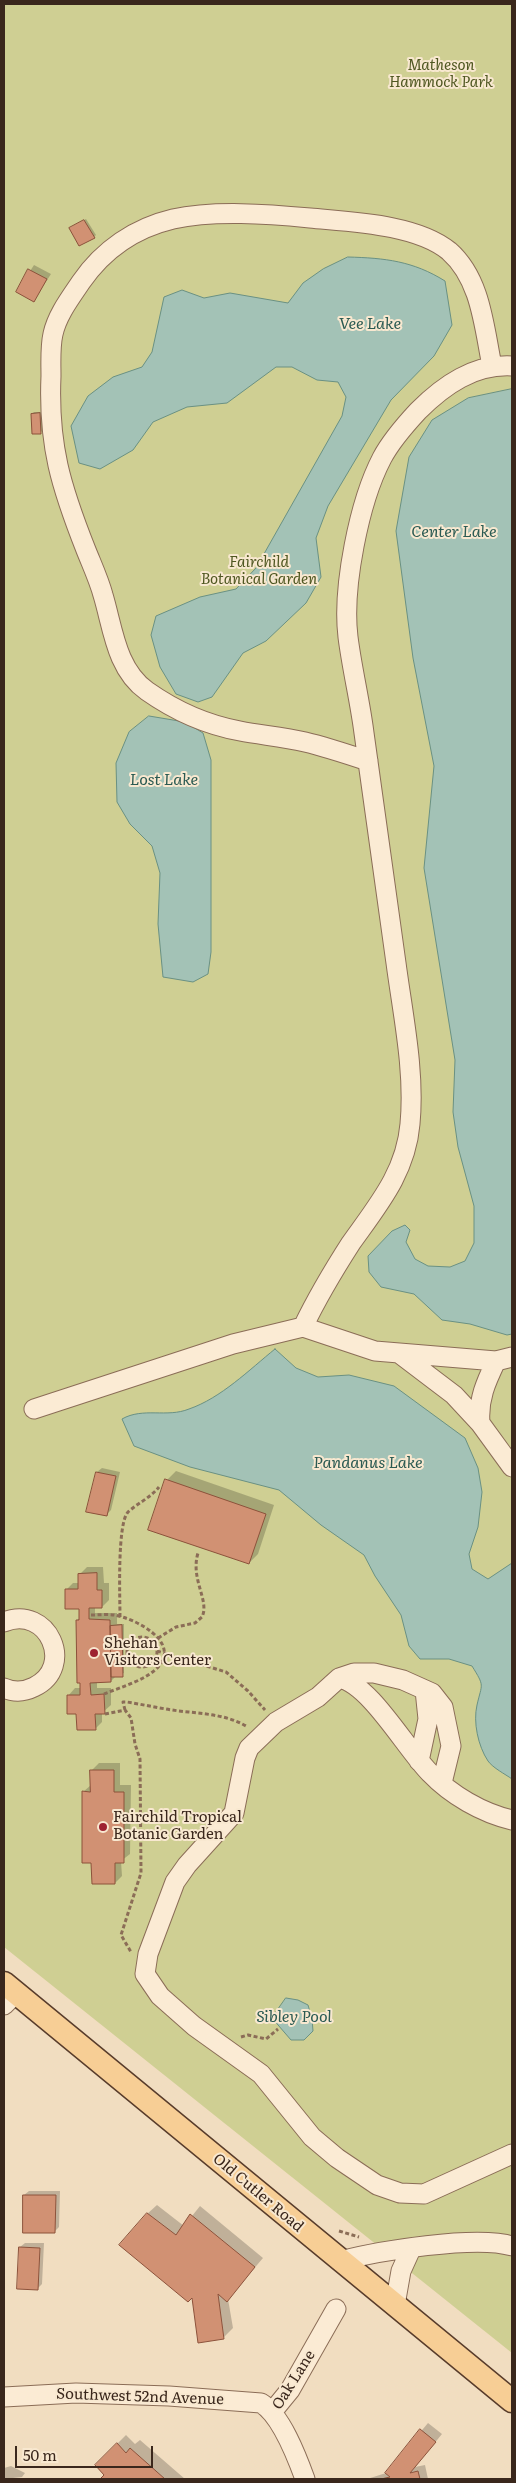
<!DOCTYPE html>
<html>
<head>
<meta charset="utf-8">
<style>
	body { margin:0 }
	#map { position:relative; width:516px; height:2483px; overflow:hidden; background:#f1ddc0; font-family:Literata,serif }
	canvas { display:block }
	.frame { position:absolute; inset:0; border:5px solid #3a271c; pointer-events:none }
	.scale { position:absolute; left:15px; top:2446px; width:138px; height:22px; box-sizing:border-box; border:2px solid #3a271c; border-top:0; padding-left:6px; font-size:15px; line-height:18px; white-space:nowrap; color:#3a271c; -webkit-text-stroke:4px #f8e8d0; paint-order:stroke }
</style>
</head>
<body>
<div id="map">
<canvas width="516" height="2483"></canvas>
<div class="frame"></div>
<div class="scale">50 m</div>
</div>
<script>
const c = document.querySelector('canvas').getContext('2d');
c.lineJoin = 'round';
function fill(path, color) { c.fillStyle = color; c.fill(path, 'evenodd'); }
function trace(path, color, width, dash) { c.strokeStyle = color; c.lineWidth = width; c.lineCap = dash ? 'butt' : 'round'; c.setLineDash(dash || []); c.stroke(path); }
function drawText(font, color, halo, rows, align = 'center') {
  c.font = font + ' Literata,serif'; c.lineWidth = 4; c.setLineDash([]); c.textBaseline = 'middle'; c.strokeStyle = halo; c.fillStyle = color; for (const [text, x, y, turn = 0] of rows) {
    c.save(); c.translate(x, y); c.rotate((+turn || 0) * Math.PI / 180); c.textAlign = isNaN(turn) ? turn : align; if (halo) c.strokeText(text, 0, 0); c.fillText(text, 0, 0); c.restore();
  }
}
fill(new Path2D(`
	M4 4H512V2353L4 1947Z`), '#cfcf93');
const water = new Path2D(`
	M348 257C385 258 413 261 445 281L452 325 434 356 391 400 328 506 316 538 321 577 306 603 266 641 243 653 212 697 198 702 176 694 160 667 151 635 156 616 200 597 236 589 256 568 342 416 346 397 338 382 317 380 292 367H276L227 403 187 407 153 422 133 450 100 469 79 463 71 426 88 396 113 377 142 367 152 352 164 297 182 290 204 298 230 293 288 303 303 283 323 269Z
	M512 389V1334L507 1335 470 1324 442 1320 414 1294 381 1287 369 1272 368 1256 392 1231 405 1225 410 1230 406 1242 415 1259 428 1266 450 1267 465 1261 474 1243V1206L458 1147 453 1112 455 1060 424 868 434 766 413 658 396 531 409 457 432 420 468 398Z
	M149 716 185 722 203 733 211 760V952L208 974 193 982 163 977 158 924 160 873 152 846 130 824 117 802 116 763 129 732Z
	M275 1349 296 1368 318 1377 349 1375 394 1386 465 1438 478 1468 482 1492 478 1527 469 1554 472 1569 488 1579 512 1563V1779C505 1774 493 1768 488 1761 478 1746 473 1722 477 1705 482 1683 485 1687 472 1666L449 1659H420L409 1646 401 1615 375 1576 364 1555 321 1525 279 1490 190 1467 134 1446 122 1419C143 1407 167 1418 189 1409 221 1398 249 1370 275 1349Z
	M286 1998 298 2000 308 2005 312 2019 313 2031 304 2040H291L272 2018Z`);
fill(water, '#a3c2b6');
trace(water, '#6a9183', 1);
fill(new Path2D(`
	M86 219 96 235 94 237 73 226Z
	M34 265 51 274 34 300 17 291Z
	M34 412H42L43 430 41 432 32 414Z
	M102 1468 120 1472 111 1510 106 1515 97 1472Z
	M176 1471 274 1505 258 1554 249 1563 167 1480Z
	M87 1567H103L104 1583H109V1600L102 1607H95V1613H117V1624H124V1673L116 1676 111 1681H97V1688H111V1705L102 1713V1722L95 1729 68 1696 75 1688H81L77 1620 80 1618V1607L66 1590 73 1583H80V1574Z
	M99 1763H120V1785H131L130 1854 121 1861 122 1876 115 1883 92 1861 83 1792 91 1785 92 1770Z
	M29 2191H60L59 2227 54 2232 24 2195Z
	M157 2205 184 2226 200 2206 263 2258 228 2299 233 2328 224 2337 199 2341 193 2296 147 2214Z
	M25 2243H44L42 2284 37 2289 20 2247Z
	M428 2423 442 2434 415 2467 425 2465 428 2479H367L386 2473Z
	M126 2435 135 2444 140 2440 185 2479H101L106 2475 96 2465Z
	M11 2466 25 2473 22 2477 4 2479V2468Z`), '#0003');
const building = new Path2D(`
	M84 220 95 238 79 246 69 228Z
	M28 269 47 279 34 302 16 292Z
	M40 413 41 434H32L31 414Z
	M96 1472 116 1476 107 1516 86 1512Z
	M165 1479 266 1514 249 1564 148 1530Z
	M97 1573V1590H102V1608H89V1619L110 1620 111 1682 90 1683 91 1695 104 1694 105 1714H95L96 1730H77L76 1714H67V1695H80V1683H77L76 1620H79V1609H65V1589H78V1574Z
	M122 1625 123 1677H111L110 1626Z
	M90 1770H114V1792H124V1863H115V1884H92L91 1863H82V1791L90 1792Z
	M23 2195H56L55 2233H23Z
	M147 2213 176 2235 190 2214 255 2267 227 2302 218 2294 224 2339 198 2343 192 2298 188 2302 119 2245Z
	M19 2247 40 2248 38 2290 17 2289Z
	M420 2429 436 2442 410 2473 418 2471 420 2479H381L390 2477 385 2473Z
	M117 2443 126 2453 130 2448 165 2479H100L104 2475 95 2465Z`);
fill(building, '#d19173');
trace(building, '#8c523b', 1);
const minor = new Path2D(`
	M368 761C347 754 326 747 305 742 283 737 261 735 240 731 207 725 174 710 147 691 116 669 113 628 103 595 99 580 92 565 86 550 61 487 48 445 51 376 51 363 50 347 53 334 57 315 71 297 81 282 103 250 135 228 173 219 214 210 268 214 310 218 351 222 416 224 449 251 481 279 484 327 492 366
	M303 1327C317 1298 333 1271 351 1243 378 1205 406 1172 410 1124 415 1071 403 1016 396 963 385 886 375 810 364 733 360 701 352 669 348 637 342 588 359 502 382 458 391 441 405 425 418 411 444 385 474 364 512 366
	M400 1354 454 1395 480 1423 512 1467
	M34 1409 233 1344 303 1327 375 1351 496 1361 512 1357
	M480 1423C478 1399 486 1382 496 1361
	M4 1622C48 1604 76 1667 34 1687 24 1692 13 1692 4 1688
	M339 1678 354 1673H374L403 1680 432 1693 443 1707 451 1746 442 1783
	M419 1761 428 1719 425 1690
	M512 1820C482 1813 451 1795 430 1773 406 1749 370 1684 339 1678L318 1697 276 1722 249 1748 245 1758 234 1813 187 1865 175 1882 148 1954 145 1974 160 1996 194 2026 261 2074 312 2137 337 2158 377 2185 400 2193 424 2194 512 2154
	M4 2005 16 1993
	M340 2261C378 2251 476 2235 512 2246
	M395 2305 401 2271 411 2249
	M4 2397 76 2393 169 2396 261 2403C281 2415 297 2457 305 2479
	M272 2412 290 2390 336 2309`);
const major = new Path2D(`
	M4 1983 512 2401`);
trace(minor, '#8b6d57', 21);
trace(major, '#583c2b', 25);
trace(new Path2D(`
	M91 1615C99 1615 107 1614 114 1615 134 1618 180 1641 159 1666 147 1680 121 1687 104 1694
	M120 1617C120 1598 117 1524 128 1512 138 1503 150 1498 159 1487
	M127 1652a15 15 0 1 1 30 0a15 15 0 1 1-30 0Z
	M158 1638 176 1627 195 1623 202 1617C210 1601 190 1579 198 1553
	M157 1651 226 1672 248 1691 265 1710
	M125 1710 123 1702H127C140 1704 153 1707 166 1709 193 1714 222 1712 246 1726
	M105 1714 125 1710 131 1718 135 1744 140 1759 141 1873 121 1935 131 1952
	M241 2037 248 2035 266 2039 278 2029
	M339 2231 359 2237`), '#8b6d57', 3, [4, 2.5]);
trace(minor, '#fbebd4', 19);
trace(major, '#f7ce95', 22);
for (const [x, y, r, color] of [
	[94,1653,5,"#9e2331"],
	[103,1827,5,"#9e2331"]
]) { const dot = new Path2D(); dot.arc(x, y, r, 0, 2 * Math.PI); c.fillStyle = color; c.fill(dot); trace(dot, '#f8e8d0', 2); }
drawText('italic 15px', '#4f5721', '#f8e8d0', [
	["Matheson",441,66],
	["Hammock Park",441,83],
	["Fairchild",259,563],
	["Botanical Garden",259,580]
]);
drawText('15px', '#3a271c', '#f8e8d0', [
	["Shehan",104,1644],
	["Visitors Center",104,1661],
	["Fairchild Tropical",113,1818],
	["Botanic Garden",113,1835]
], 'left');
drawText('15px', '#3a271c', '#f8e8d0', [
	["Old Cutler Road",258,2193,40],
	["Oak Lane",294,2380,-58],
	["Southwest 52nd Avenue",140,2397,2]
]);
drawText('italic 16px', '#2a5a52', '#f8e8d0', [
	["Vee Lake",370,324],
	["Center Lake",454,532],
	["Lost Lake",164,780],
	["Pandanus Lake",368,1463],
	["Sibley Pool",294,2017]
]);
</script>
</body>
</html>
